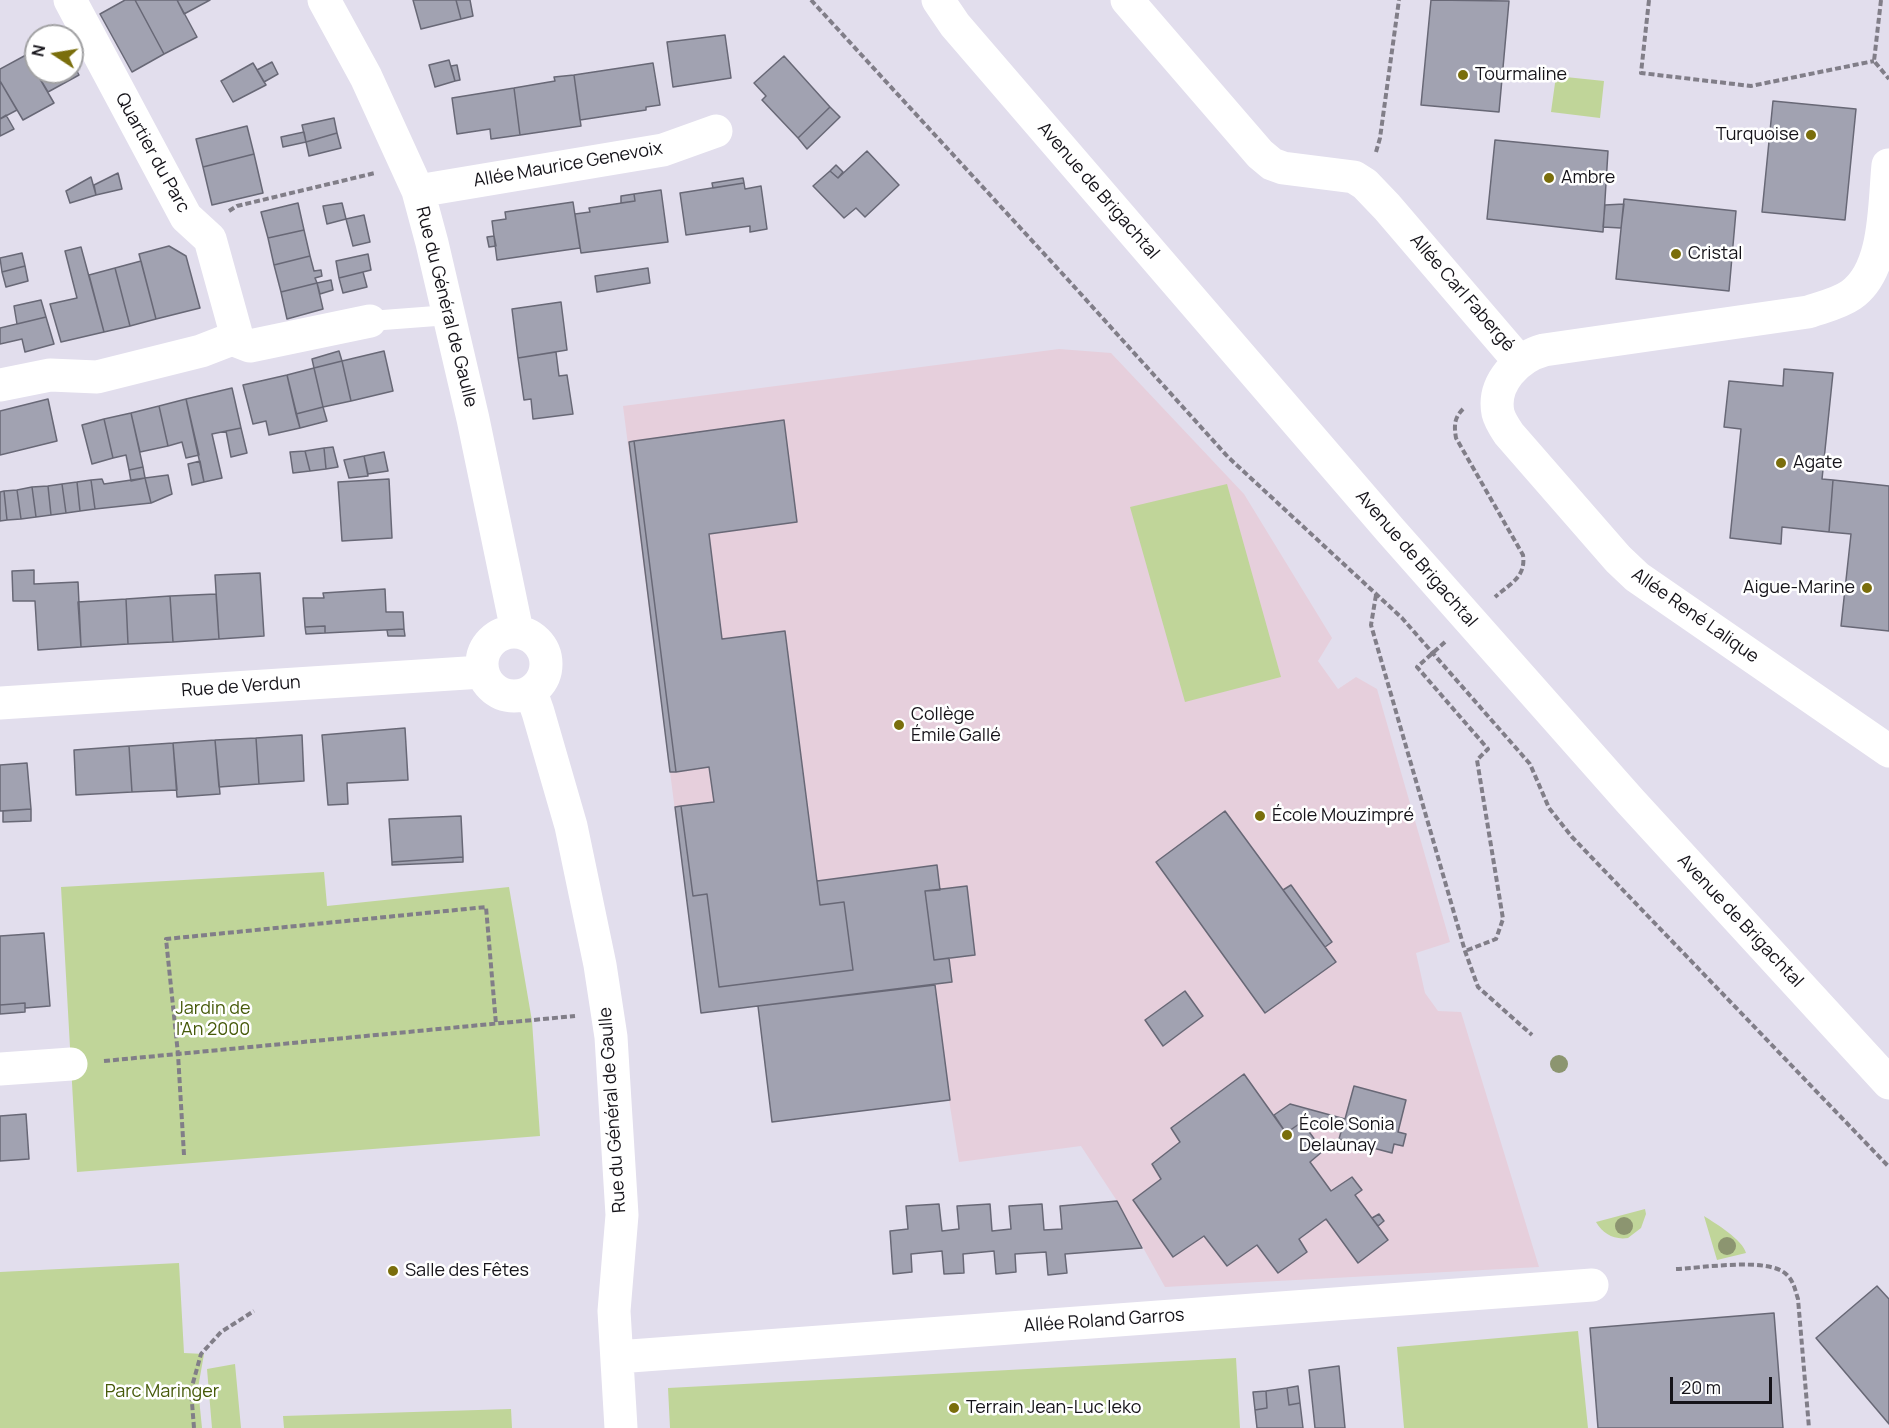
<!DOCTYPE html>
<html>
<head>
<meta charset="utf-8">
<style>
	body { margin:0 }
	#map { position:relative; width:1889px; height:1428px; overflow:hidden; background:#e2deed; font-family:Manrope,sans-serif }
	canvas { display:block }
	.north { position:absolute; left:24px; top:24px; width:60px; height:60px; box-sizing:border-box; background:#fff; border:2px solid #a1a1a3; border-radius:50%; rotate:282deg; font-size:16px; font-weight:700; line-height:24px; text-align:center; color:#151319 }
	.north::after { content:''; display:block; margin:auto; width:21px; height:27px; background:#7a6e0c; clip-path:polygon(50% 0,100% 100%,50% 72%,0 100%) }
	.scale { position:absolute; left:1670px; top:1377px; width:102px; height:27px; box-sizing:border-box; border:3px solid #151319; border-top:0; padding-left:8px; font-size:18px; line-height:21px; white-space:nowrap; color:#151319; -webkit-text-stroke:4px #fff; paint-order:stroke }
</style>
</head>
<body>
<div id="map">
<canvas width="1889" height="1428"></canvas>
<div class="north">N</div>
<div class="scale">20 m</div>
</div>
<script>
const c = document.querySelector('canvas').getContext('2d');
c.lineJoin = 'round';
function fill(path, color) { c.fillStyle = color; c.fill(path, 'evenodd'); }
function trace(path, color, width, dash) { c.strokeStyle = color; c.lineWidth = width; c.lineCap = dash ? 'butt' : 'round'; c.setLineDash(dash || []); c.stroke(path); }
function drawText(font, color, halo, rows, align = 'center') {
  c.font = font + ' Manrope,sans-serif'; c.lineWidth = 5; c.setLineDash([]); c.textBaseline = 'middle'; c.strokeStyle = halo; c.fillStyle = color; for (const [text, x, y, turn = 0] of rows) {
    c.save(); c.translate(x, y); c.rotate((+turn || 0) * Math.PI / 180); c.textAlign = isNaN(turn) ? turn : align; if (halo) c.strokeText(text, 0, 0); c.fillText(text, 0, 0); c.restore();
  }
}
fill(new Path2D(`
	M1059 349 1111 353 1244 494 1332 638 1318 661 1338 689 1356 677 1377 689 1450 942 1416 953 1425 993 1438 1011 1461 1012 1539 1267 1165 1287 1117 1201 1081 1146 959 1162 949 1100 772 1122 758 1006 701 1013 623 406Z`), '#e6cfdc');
fill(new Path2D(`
	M1556 76 1604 81 1600 118 1551 112Z
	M1227 484 1281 677 1185 702 1130 507Z
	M324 872 327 906 509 887 532 1021 540 1136 77 1172 61 887Z
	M1645 1209 1646 1214 1641 1228 1628 1238C1614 1240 1603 1234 1596 1222Z
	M1704 1216C1715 1223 1743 1240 1746 1253L1717 1260Z
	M179 1263 184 1353 204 1354 198 1388 202 1428H0V1272Z
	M1578 1331 1588 1428H1404L1397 1347Z
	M1236 1358 1240 1428H670L668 1388Z
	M235 1364 241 1428H212L207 1369Z
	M511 1409 512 1428H284L283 1416Z`), '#c0d599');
const building = new Path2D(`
	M125 0H135L164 54 132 72 100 14Z
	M135 0H177L197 37 164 54Z
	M177 0H210L184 14Z
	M413 0H456L461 19 421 29Z
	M456 0H470L473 16 461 19Z
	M1431 0 1509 1 1499 112 1421 105Z
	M725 35 731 78 673 87 667 42Z
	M36 49V72L26 55Z
	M26 55 54 103 23 120 0 81V69Z
	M784 56 830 107 798 138 762 100 766 96 754 83Z
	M449 60 455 81 435 87 429 65Z
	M72 62 79 75 48 92 36 72H72Z
	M272 62 278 74 264 82 257 70Z
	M253 63 266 85 233 102 221 81Z
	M653 63 660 105 646 107V110L580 120 574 75Z
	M457 65 460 80 455 81 451 66Z
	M574 75 581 126 520 135 514 88 555 81 554 77Z
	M0 81 17 110 0 119Z
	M514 88 520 135 491 139 490 129 457 134 452 98Z
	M1773 101 1856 109 1845 220 1762 212Z
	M830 107 840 117 807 149 798 138Z
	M6 115 14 129 0 136V119Z
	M334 118 337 133 306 142 302 125Z
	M247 126 254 154 203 167 196 139Z
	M304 132 306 142 283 147 281 137Z
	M337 133 341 148 309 156 306 142Z
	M1495 140 1608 151 1603 232 1487 219Z
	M867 151 899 185 865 217 856 208 844 218 813 186 830 171 838 178Z
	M254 154 263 193 212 205 203 167Z
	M836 165 843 172 838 178 830 171Z
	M118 173 122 189 96 195 94 185Z
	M91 177 96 195 70 203 66 191Z
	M743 178 744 183 713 188 712 183Z
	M744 183 745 189 761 186 767 229 750 232V226L686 235 680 193Z
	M661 190 668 242 581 253 575 214 590 212 589 208 635 201 634 194Z
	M634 194 635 201 621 203V196Z
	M1624 199 1736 211 1729 291 1616 279Z
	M573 202 580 248 497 260 492 221 506 219 505 212Z
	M298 203 304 230 268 238 261 212Z
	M342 203 346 219 327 224 323 206Z
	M1624 204 1621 228 1603 227 1605 205Z
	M364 215 370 242 353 246 346 219Z
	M304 230 310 256 274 265 268 238Z
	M494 236 496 246 489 247 487 237Z
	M169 246 186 256 200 308 156 319 139 254Z
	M81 247 104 332 61 342 50 304 77 298 65 251Z
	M22 253 25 266 2 272 0 258Z
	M368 254 371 270 339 278 336 261Z
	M310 256 314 271 321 270 322 276 315 278 317 283 281 292 274 265Z
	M141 261 156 319 130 326 115 268Z
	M25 266 28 281 6 287 2 272Z
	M115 268 130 326 104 332 89 275Z
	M648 268 650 283 597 292 595 276Z
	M363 272 367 287 343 293 339 278Z
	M331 280 333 290 320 294 317 283Z
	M317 283 323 309 287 319 281 292Z
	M41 300 46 317 17 324 14 306Z
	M561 302 567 350 518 358 512 309Z
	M46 317 54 344 25 352 22 339 0 344V328Z
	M339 351 342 361 314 368 312 359Z
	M384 351 393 391 351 401 342 361Z
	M556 352 559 376 567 375 573 414 533 419 531 399 524 400 518 358Z
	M342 361 351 401 323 407 314 368Z
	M314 368 323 407 296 414 287 375Z
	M1784 369 1833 373 1822 479 1833 480 1829 532 1782 527 1781 544 1730 538 1741 429 1724 427 1729 381 1783 386Z
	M287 375 300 428 269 435 266 421 253 424 243 385Z
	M232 388 241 428 212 434 222 478 204 482 186 399Z
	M48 399 57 441 0 455V411Z
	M186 399 199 455 186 458 182 442 168 446 159 406Z
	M159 406 168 446 140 452 131 413Z
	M323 407 327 421 300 428 296 414Z
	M131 413 143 467 129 470 126 455 113 458 104 419Z
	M104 419 113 458 92 464 82 425Z
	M784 420 797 522 709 534 722 639 785 631 820 905 844 902 853 970 719 987 707 894 693 896 681 806 714 802 709 767 676 772 634 441Z
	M241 428 247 453 231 457 226 431Z
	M634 441 676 772H670L629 442Z
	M333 447 338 467 326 469 324 448Z
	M324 448 326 469 310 471 305 451Z
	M305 451 310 471 293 473 290 452Z
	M384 452 388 471 368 474 364 456Z
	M364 456 368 476 349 478 344 460Z
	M200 461 204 482 192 485 188 464Z
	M143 467 145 478 131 481 129 470Z
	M168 475 172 494 151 503 145 478Z
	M145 478 151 503 95 509 91 480 102 479 104 484Z
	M389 479 392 538 342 541 338 482Z
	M91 480 95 509 80 511 77 482Z
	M1833 480 1889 486V631L1841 626 1851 534 1829 532Z
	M77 482 80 511 66 513 62 484Z
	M62 484 66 513 51 515 48 486Z
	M48 486 51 515 36 517 32 487Z
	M32 487 36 517 21 519 17 490Z
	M17 490 21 519 7 520 4 491Z
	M4 491 7 520 0 521V492Z
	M34 570V584L78 582 81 647 38 650 35 601H13L12 571Z
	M260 573 264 636 219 639 215 575Z
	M385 589 386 612H403L404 629 325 633V626L305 627 303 598H324L323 593Z
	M216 594 219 639 173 642 170 596Z
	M170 596 173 642 128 644 126 599Z
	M126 599 128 644 81 647 78 602Z
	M325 626V633L306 634 305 627Z
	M404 629 405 636H388L387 630Z
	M405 728 408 780 347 783 348 804 328 805 322 735Z
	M302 735 304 781 259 784 256 738Z
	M256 738 259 784 219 787 215 740Z
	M215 740 220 794 177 797 173 743Z
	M173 743 177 790 132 792 129 746Z
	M129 746 132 792 76 795 74 750Z
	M27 763 31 809 0 811V765Z
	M681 806 693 896 707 894 719 987 853 970 844 902 820 905 817 881 937 865 940 890 925 891 934 960 949 958 952 982 701 1013 675 807Z
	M31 809V821L3 822V811Z
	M1225 811 1336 962 1265 1013 1156 862Z
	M461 816 463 857 392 862 389 819Z
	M463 857V862L392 865V862Z
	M1291 885 1332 942 1325 947 1283 890Z
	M967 886 975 955 934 960 925 891Z
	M44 933 50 1006 25 1008V1003L0 1005V936Z
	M935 985 950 1100 772 1122 758 1006Z
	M1185 991 1203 1016 1163 1046 1145 1020Z
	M25 1003V1012L0 1014V1005Z
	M1244 1074 1286 1133 1302 1122 1323 1151 1310 1162 1331 1191 1352 1177 1362 1190 1355 1195 1388 1240 1358 1263 1326 1219 1299 1239 1307 1252 1278 1273 1257 1245 1227 1266 1204 1236 1173 1257 1133 1200 1161 1179 1152 1164 1180 1142 1171 1128Z
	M1354 1086 1406 1100 1398 1132 1406 1134 1403 1146 1394 1144 1392 1153 1339 1139 1341 1132 1302 1122 1286 1133 1274 1115 1290 1104 1345 1119Z
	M26 1114 29 1159 0 1161V1116Z
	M1117 1201 1142 1248 1065 1254 1067 1273 1048 1275 1046 1252 1015 1254 1016 1272 996 1274 994 1251 963 1254 964 1273 944 1274 942 1251 911 1254 912 1272 893 1274 890 1231 908 1229 906 1206 939 1204 942 1231 959 1229 957 1206 990 1204 992 1231 1011 1229 1009 1206 1042 1204 1044 1230 1062 1229 1060 1206Z
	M1379 1214 1384 1221 1378 1226 1372 1218Z
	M1877 1286 1889 1299V1424L1816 1338Z
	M1774 1313 1783 1428H1598L1590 1328Z
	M1339 1366 1345 1428H1315L1309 1370Z
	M1298 1386 1300 1403 1289 1405 1287 1388Z
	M1287 1388 1289 1405 1300 1403 1303 1428H1257L1255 1410 1267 1408 1266 1391Z
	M1266 1391 1267 1408 1255 1410 1253 1392Z`);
fill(building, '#a1a2b1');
trace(building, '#686876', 1.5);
trace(new Path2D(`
	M811 0 1070 282 1228 457 1402 618 1530 764 1549 808 1572 837 1889 1167
	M1649 0 1641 73 1751 86 1874 61
	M1881 0 1874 61 1889 79
	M1376 152 1380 138 1399 0
	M229 211 237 206 375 173
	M1463 409C1454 418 1454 426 1456 438L1523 555C1526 577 1511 583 1495 597
	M1376 595 1371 625 1465 951 1478 987 1532 1035
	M1445 642 1417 667 1488 749 1477 760 1503 919 1496 939 1465 951
	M104 1061 575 1016
	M184 1155 178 1054 166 939 486 907 496 1024
	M1676 1269C1702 1268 1768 1257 1786 1274 1794 1281 1795 1290 1798 1299L1809 1428
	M194 1428 191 1390 201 1354 221 1332 254 1311`), '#817e88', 4, [6, 3]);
trace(new Path2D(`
	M370 321 449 315`), '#fff', 20);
trace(new Path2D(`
	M324 0 366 77 418 191 432 243 473 419 517 631
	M1127 0 1260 154 1272 164 1283 168 1354 177 1365 184 1387 207 1519 361
	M1888 165C1884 204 1887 270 1851 295 1838 304 1822 307 1808 312L1544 350C1518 357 1492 383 1498 413 1500 421 1505 428 1509 434L1618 559 1637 577 1889 751
	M418 191 663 150 716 131
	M232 339 250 346 370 321
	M0 385 50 375 97 377 201 351 232 339 236 333 210 239 186 217 70 0
	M482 664a32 32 0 1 1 64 0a32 32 0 1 1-64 0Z
	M531 692 538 712 571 826 600 965 611 1037 622 1215 614 1311 621 1428
	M0 703 482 672
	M0 1069 71 1064
	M617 1357 1592 1285`), '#fff', 33);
trace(new Path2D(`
	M938 0 955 25 1391 531 1631 802 1889 1083`), '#fff', 33);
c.fillStyle = '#8c9570';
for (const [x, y] of [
	[1559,1064],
	[1624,1226],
	[1727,1246]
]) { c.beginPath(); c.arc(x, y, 9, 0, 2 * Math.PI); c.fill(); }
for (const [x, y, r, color] of [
	[1463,75,6,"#7a6e0c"],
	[1811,135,6,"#7a6e0c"],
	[1549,178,6,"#7a6e0c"],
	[1676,254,6,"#7a6e0c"],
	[1781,463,6,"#7a6e0c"],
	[1867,588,6,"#7a6e0c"],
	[899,725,6,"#7a6e0c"],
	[1260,816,6,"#7a6e0c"],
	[1287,1135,6,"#7a6e0c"],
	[393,1271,6,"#7a6e0c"],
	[954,1408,6,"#7a6e0c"]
]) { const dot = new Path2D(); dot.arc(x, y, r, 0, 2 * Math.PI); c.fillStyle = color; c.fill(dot); trace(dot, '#fff', 2); }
drawText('18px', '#151319', '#fff', [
	["Tourmaline",1475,75],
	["Turquoise",1799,135,"right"],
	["Ambre",1561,178],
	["Cristal",1688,254],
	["Agate",1793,463],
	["Aigue-Marine",1855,588,"right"],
	["Collège",911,715],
	["Émile Gallé",911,736],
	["École Mouzimpré",1272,816],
	["École Sonia",1299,1125],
	["Delaunay",1299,1146],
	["Salle des Fêtes",405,1271],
	["Terrain Jean-Luc Ieko",966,1408]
], 'left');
drawText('18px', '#151319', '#fff', [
	["Quartier du Parc",152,153,61],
	["Allée Maurice Genevoix",568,165,-10],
	["Avenue de Brigachtal",1098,191,49],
	["Allée Carl Fabergé",1462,293,49],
	["Rue du Général de Gaulle",446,307,76],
	["Avenue de Brigachtal",1416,559,49],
	["Allée René Lalique",1695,616,35],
	["Rue de Verdun",241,687,-4],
	["Avenue de Brigachtal",1740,921,47],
	["Rue du Général de Gaulle",613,1110,-94],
	["Allée Roland Garros",1104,1321,-4]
]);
drawText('18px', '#465a0a', '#fff', [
	["Jardin de",213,1009],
	["l'An 2000",213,1030],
	["Parc Maringer",162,1392]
]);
</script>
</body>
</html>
